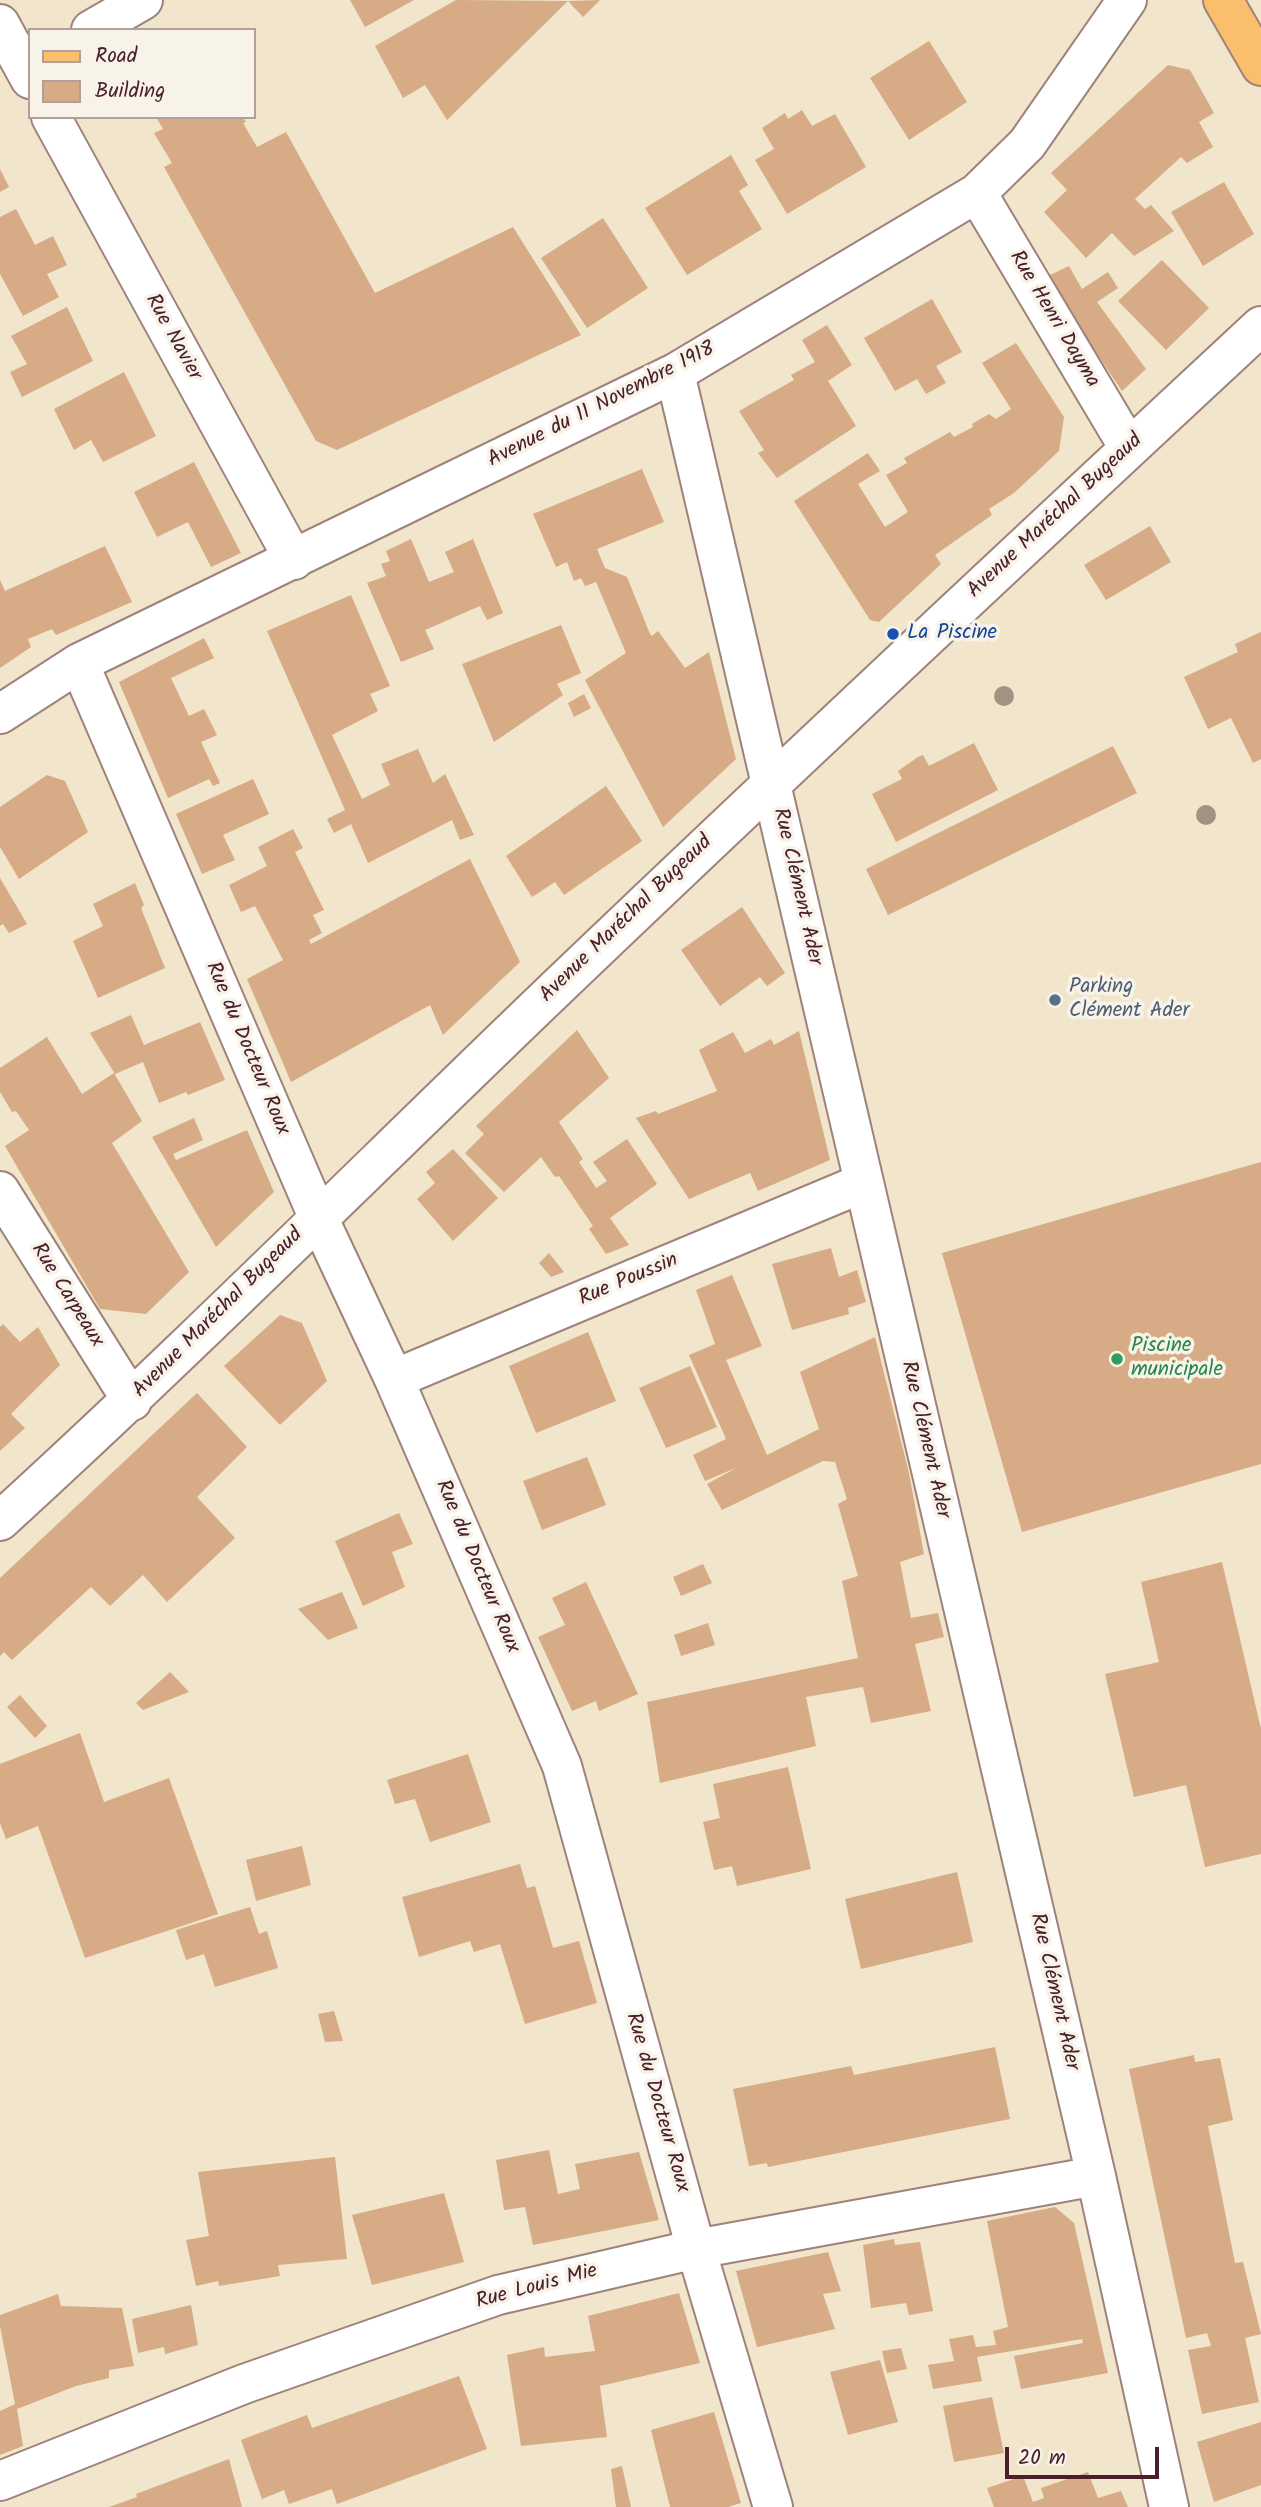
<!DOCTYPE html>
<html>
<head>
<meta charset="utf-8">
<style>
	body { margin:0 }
	#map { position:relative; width:1261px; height:2507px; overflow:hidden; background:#f1e5cb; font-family:Kalam,sans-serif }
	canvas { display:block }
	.legend { position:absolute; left:28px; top:28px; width:228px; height:91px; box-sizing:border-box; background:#f7f3e8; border:2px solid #b29e9c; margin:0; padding:9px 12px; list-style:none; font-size:21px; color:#4a1f2b }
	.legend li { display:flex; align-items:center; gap:14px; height:35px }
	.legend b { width:35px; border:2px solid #b29e9c }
	.scale { position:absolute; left:1005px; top:2447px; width:154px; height:32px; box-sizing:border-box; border:4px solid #4a1f2b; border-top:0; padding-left:9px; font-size:21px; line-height:24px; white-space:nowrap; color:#4a1f2b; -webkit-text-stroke:5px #f7f3e8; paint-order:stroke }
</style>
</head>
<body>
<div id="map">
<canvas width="1261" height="2507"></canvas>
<ul class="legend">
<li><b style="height:9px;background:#fabe6d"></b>Road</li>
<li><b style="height:19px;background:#d6ab85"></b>Building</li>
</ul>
<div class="scale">20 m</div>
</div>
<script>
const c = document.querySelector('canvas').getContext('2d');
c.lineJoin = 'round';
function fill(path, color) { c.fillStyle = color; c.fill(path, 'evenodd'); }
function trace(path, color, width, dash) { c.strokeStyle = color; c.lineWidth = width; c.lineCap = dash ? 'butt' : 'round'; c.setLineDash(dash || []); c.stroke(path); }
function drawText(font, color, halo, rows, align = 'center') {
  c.font = font + ' Kalam,sans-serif'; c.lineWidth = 7; c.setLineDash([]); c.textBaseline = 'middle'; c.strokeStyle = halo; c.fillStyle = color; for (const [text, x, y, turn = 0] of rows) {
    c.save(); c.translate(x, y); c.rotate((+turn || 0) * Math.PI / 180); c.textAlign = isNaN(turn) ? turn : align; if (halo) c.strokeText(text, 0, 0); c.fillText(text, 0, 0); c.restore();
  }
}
fill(new Path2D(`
	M350 0H414L365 27Z
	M456 0 568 1 600 0 583 17 568 1 447 120 425 85 403 98 375 46Z
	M929 41 967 102 909 140 870 78Z
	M1168 65 1190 70 1214 113 1199 122 1213 147 1187 163 1181 157 1135 199 1145 209 1151 205 1174 231 1134 256 1112 233 1086 258 1044 212 1067 190 1051 173Z
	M802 110 812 126 835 114 866 167 787 214 755 160 774 149 762 128 785 113 788 119Z
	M156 117H243L246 122 243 123 257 147 286 132 375 293 513 227 581 335 337 450 316 441 164 167 172 163 154 133 163 129Z
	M731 155 748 185 739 191 762 229 687 275 645 208Z
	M0 169 9 187 0 192Z
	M1224 182 1254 234 1203 266 1171 212Z
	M16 209 35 245 53 236 67 265 47 274 59 297 23 316 0 274V217Z
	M603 218 648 288 587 328 541 258Z
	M1162 260 1209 308 1166 350 1118 301Z
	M1069 266 1082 289 1108 272 1118 288 1097 302 1146 369 1122 391 1080 329 1050 275Z
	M932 299 962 352 936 366 946 383 926 394 917 379 895 391 864 338Z
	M67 307 93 361 22 397 10 372 27 364 11 336Z
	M827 325 852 365 828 381 856 426 777 478 758 453 764 450 739 411 794 380 791 375 815 362 802 340Z
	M1016 343 1064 417 1059 451 1014 493 989 509 992 515 935 555 941 564 879 622 870 620 794 501 868 453 880 471 858 484 885 527 908 512 886 475 907 463 904 458 950 432 954 437 973 427 972 424 989 414 996 419 1011 409 982 363Z
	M124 372 156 436 103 462 91 440 74 450 54 409Z
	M194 462 241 553 211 567 188 522 157 537 134 492Z
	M642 469 664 522 597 549 605 568 627 577 650 634 652 636 658 631 685 668 709 652 736 759 663 827 585 680 626 653 596 582 585 586 581 578 574 581 567 562 556 567 533 514Z
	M1150 526 1171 562 1106 600 1084 565Z
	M411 539 429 582 454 572 445 552 473 539 503 613 487 620 480 606 425 630 434 649 401 662 367 583 386 576 381 564 390 561 386 551Z
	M105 546 132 602 56 635 52 629 28 639 31 647 0 668V580L5 591Z
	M351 595 390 686 370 694 378 711 332 735 362 799 390 785 381 764 418 749 433 783 445 774 474 835 460 840 452 820 368 863 351 824 334 833 327 819 345 810 267 631Z
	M561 625 581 673 557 684 563 695 494 742 462 664Z
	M1261 632V759L1253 763 1231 718 1208 729 1184 677 1238 652 1235 644Z
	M204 638 214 658 171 678 189 716 204 709 217 735 201 742 220 783 213 786 209 779 168 798 119 682Z
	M584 694 591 708 574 717 568 703Z
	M974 743 998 790 896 842 872 794 902 779 898 771 918 757 923 755 929 766Z
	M1113 746 1137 793 888 915 866 869Z
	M47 775 65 781 88 832 19 879 0 847V807Z
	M253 779 269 814 223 835 235 860 202 874 176 814Z
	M606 786 642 841 564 895 555 882 532 897 506 856Z
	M293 829 303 848 295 852 324 910 313 915 322 933 309 940 311 944 470 859 520 962 443 1035 430 1005 291 1082 247 979 283 960 255 906 241 912 229 885 267 866 258 847Z
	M0 878 27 924 9 933 3 924 0 926Z
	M135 883 144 905 141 908 165 968 98 998 73 941 103 926 93 904Z
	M742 907 785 973 767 986 760 977 720 1006 681 950Z
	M131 1015 144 1045 200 1022 225 1080 188 1095 186 1092 159 1103 143 1062 115 1074 90 1033Z
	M577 1030 609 1078 559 1122 583 1159 579 1162 596 1188 607 1181 593 1162 627 1139 657 1184 610 1218 629 1245 606 1254 589 1229 593 1226 559 1176 555 1177 541 1157 504 1192 465 1153 484 1134 476 1126Z
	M799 1031 830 1160 758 1191 750 1173 689 1199 636 1118 656 1111 658 1114 717 1091 699 1050 733 1032 745 1053 771 1039 774 1045Z
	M47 1037 82 1094 114 1073 142 1121 112 1143 189 1272 146 1314 100 1309 5 1146 29 1130 16 1111 12 1112 0 1092V1068Z
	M194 1118 203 1140 173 1154 176 1160 247 1130 274 1192 216 1247 152 1137Z
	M453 1149 498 1198 453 1241 417 1199 435 1183 426 1172Z
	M1261 1162V1464L1022 1532 942 1253Z
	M831 1248 839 1277 857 1270 866 1302 848 1308 849 1314 792 1330 772 1264Z
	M549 1253 564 1272 551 1277 539 1263Z
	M732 1275 762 1346 726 1360 767 1455 819 1429 800 1372 875 1337 909 1473 924 1554 900 1562 911 1618 938 1613 944 1637 915 1644 931 1711 871 1723 863 1687 806 1697 816 1746 660 1783 647 1702 858 1658 842 1581 858 1576 838 1504 847 1499 835 1462 823 1461 722 1510 707 1484 738 1467 705 1481 693 1455 726 1439 689 1355 715 1344 696 1290Z
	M280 1315 302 1323 327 1381 280 1425 224 1366Z
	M3 1324 20 1342 38 1327 60 1365 11 1414 25 1428 0 1451V1327Z
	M588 1332 616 1401 536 1433 509 1366Z
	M690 1366 717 1427 666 1448 639 1388Z
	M197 1393 247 1447 197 1497 235 1538 167 1602 143 1575 110 1606 91 1587 12 1660 4 1652 0 1656V1578Z
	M587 1457 606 1505 542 1530 523 1481Z
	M399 1513 413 1544 392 1552 405 1587 363 1606 335 1541Z
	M1222 1562 1261 1729V1854L1205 1867 1186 1785 1134 1797 1105 1674 1159 1662 1141 1582Z
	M703 1564 712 1583 681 1596 673 1577Z
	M586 1582 638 1694 599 1711 596 1701 572 1711 538 1637 565 1625 552 1598Z
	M342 1592 358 1628 328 1640 298 1609Z
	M708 1623 715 1645 681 1656 674 1635Z
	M170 1672 189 1692 143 1710 136 1703Z
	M20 1695 47 1726 35 1738 7 1707Z
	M80 1733 104 1802 169 1778 218 1914 85 1958 38 1826 6 1839 0 1823V1764Z
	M468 1754 491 1822 430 1842 415 1799 395 1804 387 1780Z
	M788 1767 811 1869 737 1886 732 1866 714 1870 703 1822 720 1818 713 1784Z
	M302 1846 311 1885 256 1901 246 1860Z
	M520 1864 527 1888 535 1886 553 1948 579 1941 597 2003 525 2024 500 1944 474 1952 470 1941 419 1957 402 1897Z
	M957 1872 973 1942 861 1969 845 1899Z
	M250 1907 259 1934 267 1931 278 1968 215 1987 204 1954 186 1960 176 1930Z
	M334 2011 343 2041 325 2042 318 2014Z
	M995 2047 1010 2119 768 2167 767 2163 749 2166 733 2089 851 2066 854 2075Z
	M1194 2055 1195 2062 1220 2058 1233 2120 1208 2126 1235 2263 1243 2262 1261 2334 1245 2338 1259 2402 1202 2414 1188 2350 1211 2346 1207 2333 1186 2338 1129 2069Z
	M549 2150 558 2194 580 2189 575 2164 639 2152 659 2220 533 2245 525 2207 504 2210 496 2160Z
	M335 2157 347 2259 278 2265 280 2276 219 2286 218 2281 196 2286 186 2240 209 2236 198 2172Z
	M444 2193 464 2262 372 2285 352 2215Z
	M1055 2207 1074 2223 1108 2373 1021 2389 1014 2356 1083 2343 1082 2339 977 2357 982 2381 933 2389 928 2365 954 2361 949 2339 973 2335 976 2347 996 2345 993 2331 1008 2327 987 2221Z
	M894 2239 895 2245 920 2242 933 2311 909 2315 906 2303 871 2308 863 2245Z
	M828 2252 841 2291 823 2294 835 2329 757 2347 736 2271Z
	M679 2293 700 2363 600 2386 607 2437 521 2446 507 2355 544 2347 545 2357 595 2351 588 2316Z
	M58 2294 61 2306 122 2308 134 2366 109 2370V2378L76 2386 17 2409 23 2446 0 2455V2411L15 2404 0 2326V2315Z
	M191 2305 198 2345 165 2354 164 2347 138 2353 132 2319Z
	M901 2348 907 2369 887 2373 882 2351Z
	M880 2360 898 2422 848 2435 830 2372Z
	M459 2376 487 2449 337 2504 332 2489 289 2504 284 2490 262 2499 241 2440 307 2415 312 2428Z
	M992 2397 1004 2453 954 2462 943 2406Z
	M714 2412 741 2503 728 2507H670L651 2430Z
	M1261 2422V2485L1214 2502 1197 2442Z
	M229 2459 242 2507H109L137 2497 136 2494Z
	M622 2466 631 2507H616L611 2469Z
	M1088 2472 1098 2498 1121 2491 1128 2507H994L987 2488 1023 2476 1033 2502 1044 2498 1041 2488Z`), '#d6ab85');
const minor = new Path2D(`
	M0 24 30 79
	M91 30 143 0
	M51 117 294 560
	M977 193 1129 448
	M675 373 1096 2176 1169 2507
	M79 663 318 1217 394 1379 562 1766 696 2249 773 2507
	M0 714 79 663 675 373 977 193 1027 144 1127 0
	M0 1191 132 1401
	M394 1379 863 1183
	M0 1521C185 1352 362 1175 542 1002 780 774 1020 550 1261 326
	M0 2481 244 2384 498 2295 696 2249 1096 2176`);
const major = new Path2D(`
	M1223 0 1261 66`);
trace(minor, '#9e827b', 42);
trace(major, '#9e827b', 42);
trace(minor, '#fff', 38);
trace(major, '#fabe6d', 38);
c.fillStyle = '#a19281';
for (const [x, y] of [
	[1004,696],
	[1206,815]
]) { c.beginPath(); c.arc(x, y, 10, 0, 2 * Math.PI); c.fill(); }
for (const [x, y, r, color] of [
	[893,634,7,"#1a4fb4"],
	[1055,1000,7,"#5c6f8a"],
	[1117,1359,7,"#2e9e5b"]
]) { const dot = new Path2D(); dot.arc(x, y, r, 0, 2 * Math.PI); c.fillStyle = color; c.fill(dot); trace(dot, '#f7f3e8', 2.5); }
drawText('21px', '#4a1f2b', '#f7f3e8', [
	["Rue Henri Dayma",1053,320,59],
	["Rue Navier",172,338,61],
	["Avenue du 11 Novembre 1918",602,406,-27],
	["Avenue Maréchal Bugeaud",1056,517,-43],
	["Rue Clément Ader",796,887,77],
	["Avenue Maréchal Bugeaud",627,920,-44],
	["Rue du Docteur Roux",246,1049,67],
	["Rue Poussin",629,1281,-23],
	["Rue Carpeaux",66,1296,58],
	["Avenue Maréchal Bugeaud",219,1314,-45],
	["Rue Clément Ader",924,1440,77],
	["Rue du Docteur Roux",476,1567,67],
	["Rue Clément Ader",1053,1992,77],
	["Rue du Docteur Roux",656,2103,74],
	["Rue Louis Mie",537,2288,-15]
]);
drawText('21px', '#164399', '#f7f3e8', [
	["La Piscine",907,634]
], 'left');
drawText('21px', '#4e5e75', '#f7f3e8', [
	["Parking",1069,988],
	["Clément Ader",1069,1012]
], 'left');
drawText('21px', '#27864d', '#f7f3e8', [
	["Piscine",1131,1347],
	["municipale",1131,1371]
], 'left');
</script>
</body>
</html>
